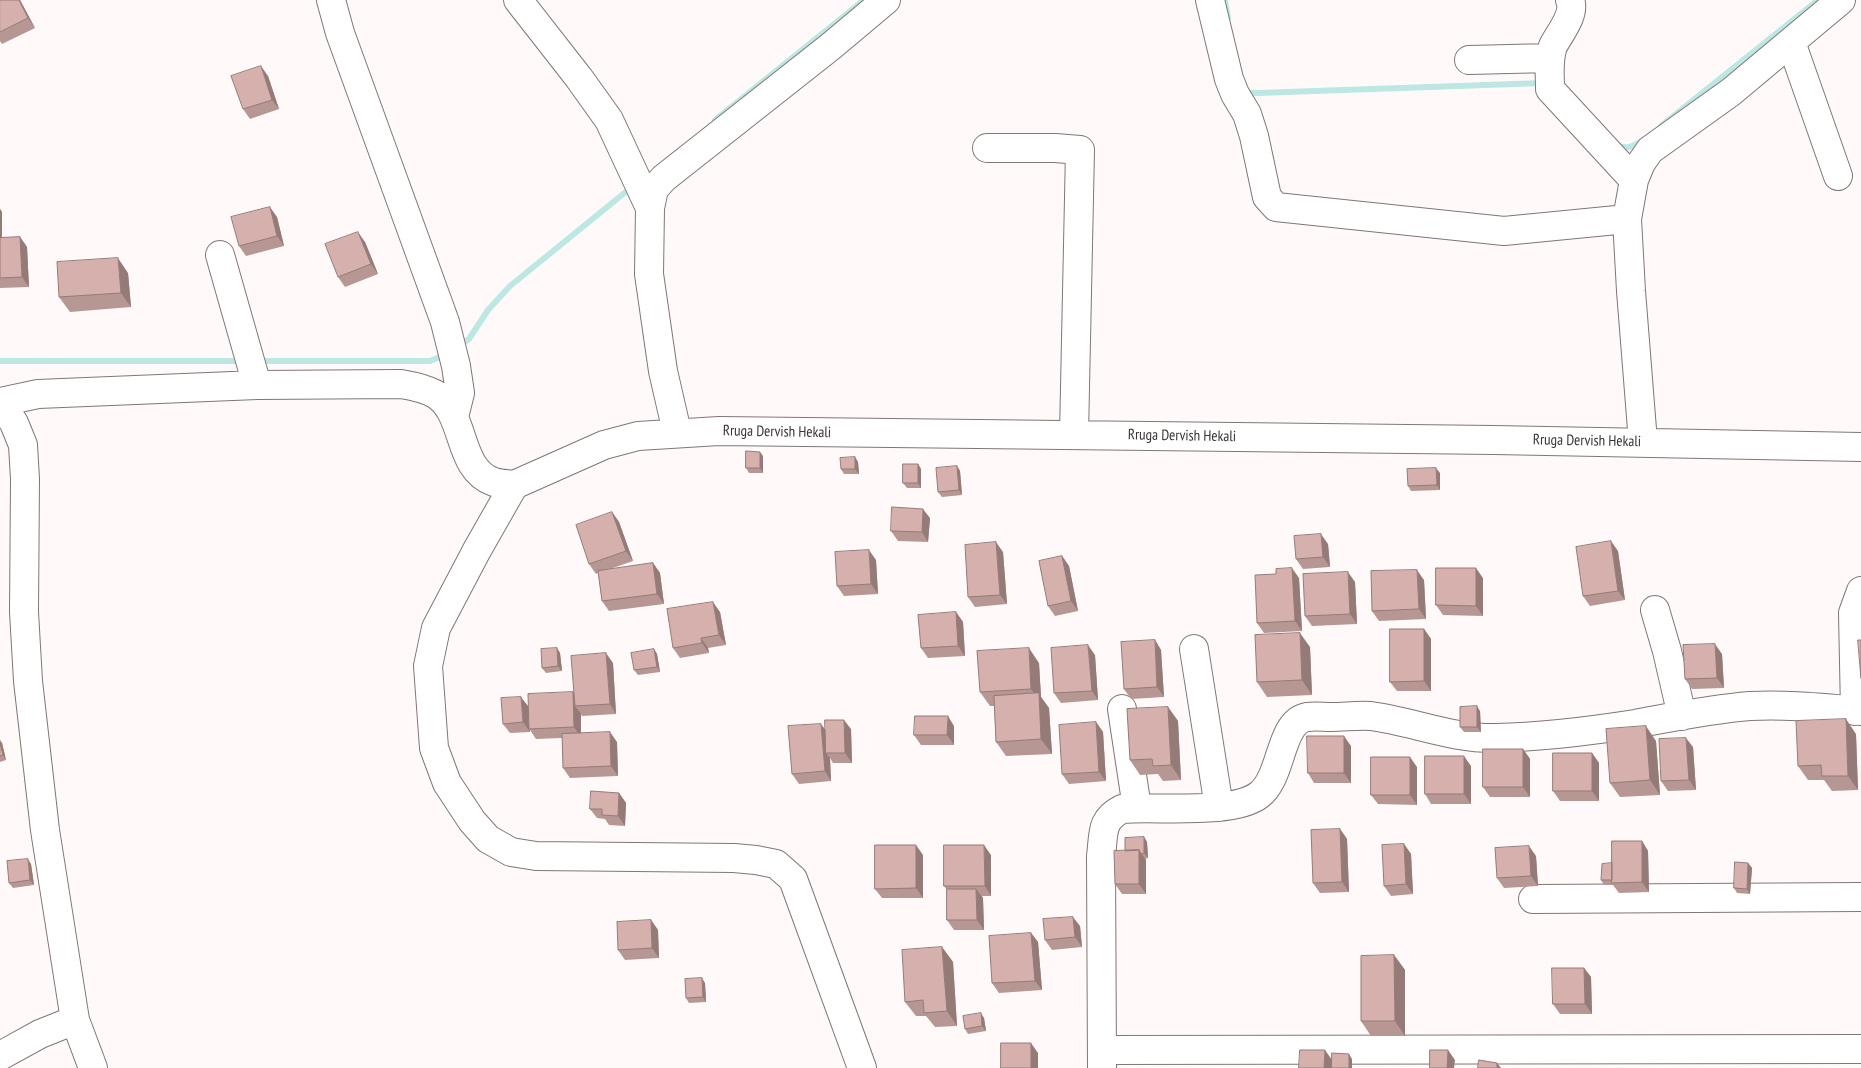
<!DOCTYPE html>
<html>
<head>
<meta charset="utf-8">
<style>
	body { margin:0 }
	canvas { display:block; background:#fffaf9 }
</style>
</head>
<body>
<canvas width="1861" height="1068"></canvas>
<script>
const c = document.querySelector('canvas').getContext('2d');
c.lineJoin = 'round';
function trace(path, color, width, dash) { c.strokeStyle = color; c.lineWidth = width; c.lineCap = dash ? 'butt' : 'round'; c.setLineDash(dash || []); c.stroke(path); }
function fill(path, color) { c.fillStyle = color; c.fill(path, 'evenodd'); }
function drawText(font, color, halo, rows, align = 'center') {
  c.font = font + ' "PT Sans Narrow",sans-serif'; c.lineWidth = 4; c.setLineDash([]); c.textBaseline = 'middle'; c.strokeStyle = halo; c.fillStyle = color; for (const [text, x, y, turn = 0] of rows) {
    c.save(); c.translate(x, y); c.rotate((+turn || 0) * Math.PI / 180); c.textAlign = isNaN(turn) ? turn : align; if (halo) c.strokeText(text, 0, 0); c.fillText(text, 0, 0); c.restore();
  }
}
trace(new Path2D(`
	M1225 0 1228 18
	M1243 90 1248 93H1258L1543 83
	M715 120 864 0
	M1661 126 1818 0
	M1616 145C1628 150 1634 146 1645 139
	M457 347 469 339 488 310 510 286 633 186
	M0 361H243
	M258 361H430L447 354`), '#bde7e3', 6);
const minor = new Path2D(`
	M331 0 340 33 445 322 456 366 460 393 454 417
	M518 0 579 78 609 120 650 208
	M1210 0 1229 79 1235 94 1247 114 1254 136 1267 197 1276 207 1504 231 1627 219
	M1570 0C1576 14 1559 34 1553 46 1548 60 1550 75 1550 89L1634 180
	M1791 42 1838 176
	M1469 60 1550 58
	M987 148H1055L1080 150 1074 435
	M220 255 257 385
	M0 402 14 423 23 445 25 479 24 612 28 681 45 830 75 1020 93 1068
	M0 402 38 394 257 385 401 384C413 386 424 388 435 394 467 413 456 469 494 482 500 484 508 484 514 485
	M677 432 663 371 649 274 650 208 654 189 664 178 830 47 886 0
	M1643 442 1631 291 1627 219 1634 180 1641 163 1650 150 1731 92 1841 0
	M514 485 604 445 638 436 719 431 1494 440 1861 447
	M514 485 477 550 436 628 428 666 434 748 447 783 472 821 488 839 511 852 536 856 734 858 756 860 776 864 793 879 862 1068
	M1655 610 1667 651 1682 716
	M1194 649 1219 807
	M1122 709 1137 808
	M1855 711 1853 613 1861 591
	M1533 899 1861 897
	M1102 1050 1861 1049
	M0 1056 40 1034 75 1020
	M1102 1068 1101 856C1104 834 1100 820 1122 809 1156 806 1233 815 1259 795 1283 777 1279 722 1307 717 1315 716 1324 717 1331 717 1344 717 1358 715 1371 716 1414 722 1453 739 1496 738 1542 737 1590 731 1635 724 1673 717 1711 709 1750 706 1787 704 1824 708 1861 711`);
trace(minor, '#817674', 30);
trace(minor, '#fff', 28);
fill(new Path2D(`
	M0 0H20L35 28 2 44 0 41Z
	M268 76 279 109 250 119 243 109Z
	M0 209 2 212V238L20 237 27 247 29 287 0 288Z
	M277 217 284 246 246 256 239 246Z
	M365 242 378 274 345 287 338 277Z
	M128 273 131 307 70 312 59 297Z
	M763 456V473H749L746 468Z
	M855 457 858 462 859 474H844L841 469Z
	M918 464 921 469V488H907L903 483Z
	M957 466 960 471 962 495 942 497 938 492Z
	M1440 473V490L1411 491 1408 486Z
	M612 512 619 522 633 561 607 570 653 563 660 573 664 604 609 611 602 601 598 573 596 574 589 564Z
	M930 518 928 542 898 541 891 531Z
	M1328 544 1330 567 1303 569 1296 559Z
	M1618 551 1625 600 1590 606 1583 596Z
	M1003 552 1007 604 975 607 968 597Z
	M1062 556 1069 566 1078 611 1055 616 1048 606Z
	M876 560 878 594 844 596 837 586Z
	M1299 578 1302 631 1264 633 1257 623Z
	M1483 578V616L1443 615 1436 605Z
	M1424 580 1426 619 1379 621 1372 611Z
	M1355 582 1357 624 1312 626 1305 616Z
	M720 612 726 645 708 648 709 653 680 658 673 648Z
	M956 612 963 622 965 656 928 658 921 648Z
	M1424 629 1431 639V691H1397L1390 682Z
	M1155 640 1161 650 1164 697 1131 699 1124 689Z
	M1310 647 1312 695 1267 697 1257 682Z
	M557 648 560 653 562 671 546 673 542 668Z
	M654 649 657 654 660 672 638 675 634 670Z
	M1722 654 1724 688 1692 689 1685 679Z
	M1095 655 1098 700 1061 703 1054 693Z
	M613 663 616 714 582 716 581 714V733L617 742 618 776 570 778 563 768 562 738 536 739 530 730V732L510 733 503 724 574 694Z
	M1039 663 1041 697 1049 708 1052 754 1006 756 996 742 994 706H990L980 692Z
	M1168 707 1178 721 1181 780 1163 781 1158 774 1140 775 1130 760Z
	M1480 711 1481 732H1464L1460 727Z
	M1096 722 1103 732 1106 781 1069 784 1062 774Z
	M954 726V745H921L914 735Z
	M851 729 852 763H833L830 758 831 781 799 784 792 774 826 730Z
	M1856 734 1858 790 1832 791 1824 780H1808L1798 766Z
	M0 740 2 743 6 760 0 762Z
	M1656 741 1660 795 1620 797 1610 783Z
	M1351 746V783H1314L1308 773Z
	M1693 747 1696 790 1668 791 1661 781Z
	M1523 749 1530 759V797H1490L1483 787Z
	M1592 753 1599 763V801H1560L1553 791Z
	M1471 766V804H1431L1425 794Z
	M1417 767V805L1378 804 1371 795Z
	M619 793 626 803 625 826 609 825 605 819 597 818 590 809Z
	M1340 829 1347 839 1349 892 1320 893 1313 883Z
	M1144 837 1147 842 1148 858 1145 859 1146 860V894H1122L1115 884 1125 851Z
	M1642 841 1648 851 1649 892 1619 893 1613 885H1604L1601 880 1612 863Z
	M1404 844 1411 854 1413 894 1391 896 1384 886Z
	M923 855V898H882L875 889Z
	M991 855V896H982L983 898 984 930H954L947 920V890L944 886Z
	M1536 856 1538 886 1504 888 1497 878Z
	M1748 863 1752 868 1750 894 1737 893 1734 888Z
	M31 864 34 885 13 888 9 883Z
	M651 920 658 930 659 958 625 960 618 950Z
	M1080 926 1082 947 1052 950 1045 940Z
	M1031 933 1038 942 1042 990 999 993 992 983Z
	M942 947 953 962 957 1026 935 1027 926 1016H916L905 1002Z
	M1394 955 1405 970V1036H1371L1361 1021Z
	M1584 968 1591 977 1592 1014H1560L1553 1004Z
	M705 983 706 1002 689 1003 686 998Z
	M984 1018 986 1031 968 1034 965 1029Z`), '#b79794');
fill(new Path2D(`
	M19 0H20L35 28 28 18Z
	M261 66 268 76 279 109 272 100Z
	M270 207 277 217 284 246 277 236Z
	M0 209 2 212V241L0 238Z
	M358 232 365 242 378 274 371 264Z
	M20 237 27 247 29 287 22 277Z
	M118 258 128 273 131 307 121 293Z
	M760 452 763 456V473L760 468Z
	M855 457 858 462 859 474 855 469Z
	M918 464 921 469V488L918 483Z
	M957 466 960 471 962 495 959 490Z
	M1436 468 1440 473V490L1437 485Z
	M923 509 930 518 928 542 922 532Z
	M612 512 619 522 633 561 626 551Z
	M1321 534 1328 544 1330 567 1323 557Z
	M1611 541 1618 551 1625 600 1618 591Z
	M996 542 1003 552 1007 604 1000 595Z
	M869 550 876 560 878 594 871 584Z
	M1062 556 1069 566 1078 611 1071 601Z
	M653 563 660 573 664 604 657 594Z
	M1292 568 1299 578 1302 631 1295 621Z
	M1476 568 1483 578V616L1476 606Z
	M1417 570 1424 580 1426 619 1419 609Z
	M1348 572 1355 582 1357 624 1350 614Z
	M713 602 720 612 726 645 719 635Z
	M956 612 963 622 965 656 958 646Z
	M1424 629 1431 639V691L1424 681Z
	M1300 633 1310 647 1312 695 1302 680Z
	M701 638 708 648 709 653 702 643Z
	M1155 640 1161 650 1164 697 1157 687Z
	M1715 644 1722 654 1724 688 1717 678Z
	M1088 645 1095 655 1098 700 1092 691Z
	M557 648 560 653 562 671 558 666Z
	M1029 648 1039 663 1041 697 1049 708 1052 754 1041 739 1039 700 1031 689Z
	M654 649 657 654 660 672 657 667Z
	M606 653 613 663 616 714 610 704Z
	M573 692 580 702 575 706 581 714V737L574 727Z
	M521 697 528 706 529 729 530 732 523 722Z
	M1477 706 1480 711 1481 732 1477 727Z
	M1168 707 1178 721 1181 780 1171 765Z
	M948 716 954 726V745L947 735Z
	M1846 719 1856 734 1858 790 1848 776Z
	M844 720 851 729 852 763 845 753Z
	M1096 722 1103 732 1106 781 1099 772Z
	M821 724 828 733 826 753 830 758 831 781 825 771Z
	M1646 726 1656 741 1660 795 1650 780Z
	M610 732 617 742 618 776 611 766Z
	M1344 736 1351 746V783L1344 773Z
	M1686 738 1693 747 1696 790 1689 780Z
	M0 740 2 743 6 760 3 755Z
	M1523 749 1530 759V797L1523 787Z
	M1592 753 1599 763V801L1592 791Z
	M1464 756 1471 766V804L1464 794Z
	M1410 757 1417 767V805L1410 795Z
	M619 793 626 803 625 826 618 816Z
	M1340 829 1347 839 1349 892 1342 882Z
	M1144 837 1147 842 1148 858 1144 853Z
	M1642 841 1648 851 1649 892 1642 882Z
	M1404 844 1411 854 1413 894 1406 884Z
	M916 845 923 855V898L916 888Z
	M984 845 991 855V896L985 886Z
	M1529 846 1536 856 1538 886 1531 876Z
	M1139 850 1146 860V894L1139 884Z
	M28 859 31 864 34 885 30 880Z
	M1748 863 1752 868 1750 894 1747 889Z
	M976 889 983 898 984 930 977 920Z
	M1073 917 1080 926 1082 947 1075 937Z
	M651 920 658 930 659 958 652 948Z
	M1031 933 1038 942 1042 990 1035 981Z
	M942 947 953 962 957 1026 947 1011Z
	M1394 955 1405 970V1036L1395 1021Z
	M1584 968 1591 977 1592 1014 1585 1004Z
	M702 978 705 983 706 1002 703 997Z
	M981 1013 984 1018 986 1031 982 1026Z
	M1031 1043 1038 1053V1068H1031Z
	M1325 1050 1332 1060 1331 1068H1324Z
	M1448 1050 1455 1060 1454 1068H1447Z
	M1349 1054 1352 1059V1068H1349Z
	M1497 1063 1501 1068H1497Z`), '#957b78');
const building = new Path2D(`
	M0 0H19L28 18 0 32Z
	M261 66 272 100 243 109 231 76Z
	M270 207 277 236 239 246 231 217Z
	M358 232 371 264 338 277 325 244Z
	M20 237 22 277 0 278V238Z
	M118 258 121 293 59 297 57 262Z
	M746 451 760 452V468H746Z
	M855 457V469H841L840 458Z
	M903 464H918V483H903Z
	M957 466 959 490 938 492 936 468Z
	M1436 468 1437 485 1408 486 1407 469Z
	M892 507 923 509 922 532 891 531Z
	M612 512 626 551 589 564 576 525Z
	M1321 534 1323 557 1296 559 1294 536Z
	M1611 541 1618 591 1583 596 1576 547Z
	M996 542 1000 595 968 597 965 545Z
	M869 550 871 584 837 586 835 552Z
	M1062 556 1071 601 1048 606 1039 561Z
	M653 563 657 594 602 601 598 571Z
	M1292 568 1295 621 1257 623 1255 575 1276 574V569Z
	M1436 568H1476V606L1436 605Z
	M1417 570 1419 609 1372 611 1371 571Z
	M1348 572 1350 614 1305 616 1303 574Z
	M713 602 719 635 701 638 702 643 673 648 667 609Z
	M956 612 958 646 921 648 918 615Z
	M1390 629H1424V681L1390 682Z
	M1300 633 1302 680 1257 682 1255 635Z
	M1155 640 1157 687 1124 689 1121 642Z
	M1858 640H1861V678Z
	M1715 644 1717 678 1685 679 1683 645Z
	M1088 645 1092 691 1054 693 1051 648Z
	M557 648 558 666 542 668 541 649Z
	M1029 648 1031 689 980 692 977 651Z
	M654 649 657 667 634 670 631 653Z
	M606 653 610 704 575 706 571 656Z
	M573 692 574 727 529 729 528 694Z
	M1039 693 1041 739 996 742 994 696Z
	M521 697 523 722 503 724 501 698Z
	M1477 706V727H1460V707Z
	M1168 707 1171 765 1153 766 1152 759 1130 760 1127 709Z
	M915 716H948L947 735H914Z
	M1846 719 1848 776H1822L1821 765 1798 766 1796 721Z
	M825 720H844L845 753H826Z
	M1096 722 1099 772 1062 774 1059 725Z
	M821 724 825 771 792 774 788 726Z
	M1646 726 1650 780 1610 783 1606 729Z
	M610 732 611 766 563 768 562 734Z
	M1307 736H1344V773H1308Z
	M1686 738 1689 780 1661 781 1659 739Z
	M0 743 3 755 0 756Z
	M1483 749H1523V787H1483Z
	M1553 753H1592V791H1553Z
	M1425 756H1464V794H1425Z
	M1371 757H1410V795H1371Z
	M591 791 619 793 618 816 602 815V809H590Z
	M1340 829 1342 882 1313 883 1311 830Z
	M1144 837V853L1141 854 1139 850 1125 851V838Z
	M1612 841H1642V882L1612 883Z
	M1404 844 1406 884 1384 886 1382 845Z
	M875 845H916V888L875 889Z
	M944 845H984L985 886H944Z
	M1529 846 1531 876 1497 878 1495 848Z
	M1139 850V884H1115L1114 851Z
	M28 859 30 880 9 883 7 861Z
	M1735 862 1748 863 1747 889 1734 888Z
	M1612 863V880H1601L1602 864Z
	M947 889H976L977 920H947Z
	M1073 917 1075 937 1045 940 1043 919Z
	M651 920 652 948 618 950 617 922Z
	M1031 933 1035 981 992 983 989 936Z
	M942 947 947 1011 924 1013 923 1000 905 1002 902 950Z
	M1394 955 1395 1021H1361V956Z
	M1552 968H1584L1585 1004H1553Z
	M702 978 703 997 686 998 685 979Z
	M981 1013 982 1026 965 1029 963 1016Z
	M1001 1043H1031V1068H1001Z
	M1300 1050H1325L1324 1068H1299Z
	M1430 1050H1448L1447 1068H1430Z
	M1332 1053 1349 1054V1068H1332Z
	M1479 1060 1497 1063V1068H1478Z`);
fill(building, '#d5b0ac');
trace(building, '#957b78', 1);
drawText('15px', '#393433', '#fff', [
	["Rruga Dervish Hekali",777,432,1],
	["Rruga Dervish Hekali",1182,436,1],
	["Rruga Dervish Hekali",1587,441,1]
]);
</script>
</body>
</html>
